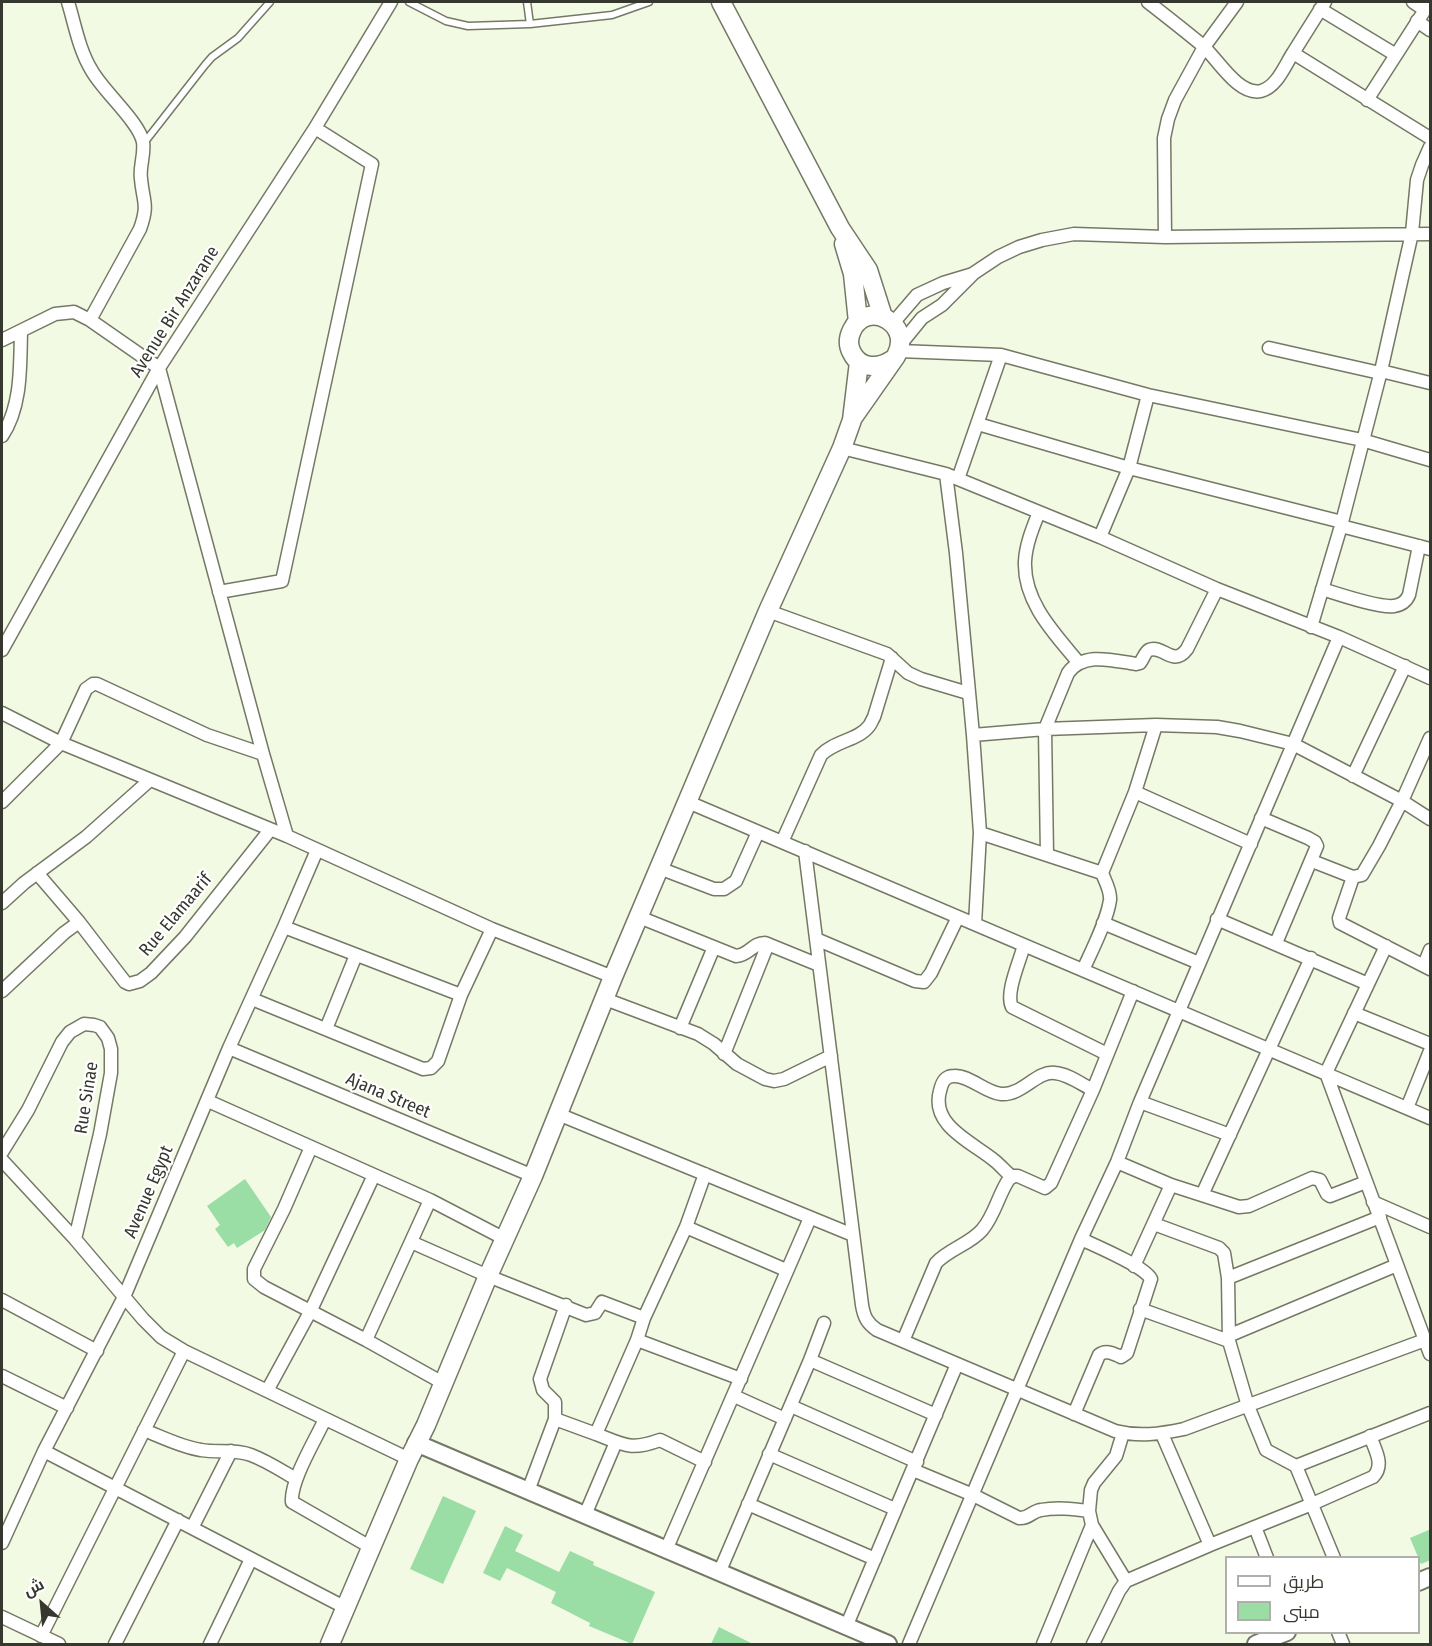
<!DOCTYPE html>
<html>
<head>
<meta charset="utf-8">
<style>
	body { margin:0 }
	#map { position:relative; width:1432px; height:1646px; overflow:hidden; background:#f3fae3; font-family:"Fira Sans Condensed",Cairo,sans-serif }
	canvas { display:block }
	.frame { position:absolute; inset:0; border:3px solid #36382f; pointer-events:none }
	.legend { position:absolute; left:1225px; top:1556px; width:195px; height:78px; box-sizing:border-box; background:#fff; border:2px solid #afafac; margin:0; padding:8px 10px; list-style:none; font-size:18px; color:#36382f }
	.legend li { display:flex; align-items:center; gap:12px; height:30px }
	.legend b { width:30px; border:2px solid #afafac }
	.north { position:absolute; left:12px; top:1574px; width:60px; height:60px; -webkit-text-stroke:4px #fff; paint-order:stroke; rotate:333deg; font-size:16px; font-weight:700; line-height:24px; text-align:center; color:#36382f }
	.north::after { content:''; display:block; margin:auto; width:21px; height:27px; background:#36382f; clip-path:polygon(50% 0,100% 100%,50% 72%,0 100%) }
</style>
</head>
<body>
<div id="map">
<canvas width="1432" height="1646"></canvas>
<div class="frame"></div>
<ul class="legend">
<li><b style="height:8px;background:#fff"></b>طريق</li>
<li><b style="height:16px;background:#9adda5"></b>مبنى</li>
</ul>
<div class="north">ش</div>
</div>
<script>
const c = document.querySelector('canvas').getContext('2d');
c.lineJoin = 'round';
function fill(path, color) { c.fillStyle = color; c.fill(path, 'evenodd'); }
function trace(path, color, width, dash) { c.strokeStyle = color; c.lineWidth = width; c.lineCap = dash ? 'butt' : 'round'; c.setLineDash(dash || []); c.stroke(path); }
function drawText(font, color, halo, rows, align = 'center') {
  c.font = font + ' "Fira Sans Condensed",sans-serif'; c.lineWidth = 4.5; c.setLineDash([]); c.textBaseline = 'middle'; c.strokeStyle = halo; c.fillStyle = color; for (const [text, x, y, turn = 0] of rows) {
    c.save(); c.translate(x, y); c.rotate((+turn || 0) * Math.PI / 180); c.textAlign = isNaN(turn) ? turn : align; if (halo) c.strokeText(text, 0, 0); c.fillText(text, 0, 0); c.restore();
  }
}
fill(new Path2D(`
	M245 1179 271 1217 265 1230 237 1248 234 1243 228 1247 215 1229 220 1225 207 1206Z
	M443 1496 476 1511 443 1584 410 1569Z
	M505 1526 523 1535 515 1551 559 1572 570 1551 594 1562 593 1565 655 1592 632 1644 589 1626 590 1623 551 1603 556 1592 507 1568 500 1581 483 1573Z
	M1431 1529V1560L1421 1564 1410 1538Z
	M719 1627 753 1644H711Z`), '#9adda5');
const service = new Path2D(`
	M409 2 446 21 468 26 530 24 612 15 649 2
	M527 2 530 24
	M144 143 205 65 212 57 238 38 270 2`);
const minor = new Path2D(`
	M68 2C75 25 79 50 92 71 104 92 139 122 143 142 145 155 139 167 141 179 143 202 149 204 140 229L90 320
	M1148 2C1166 16 1184 30 1202 45 1217 58 1238 96 1261 91 1277 87 1285 65 1293 53L1430 138
	M1413 2 1425 10
	M1320 9 1396 55
	M1417 21 1430 30
	M1293 53 1325 2
	M1367 100 1430 2
	M1165 237 1164 138 1168 119 1175 100 1204 47 1237 2
	M893 323 917 295 943 283 973 274
	M2 340 55 314 74 312 90 320 159 368 263 754 287 836
	M900 345 922 318 942 305 974 273 998 257 1019 247 1042 240 1074 234 1165 237 1430 234
	M1269 348 1380 373
	M899 351 1001 355 1148 395 1362 440 1430 460
	M1381 371 1430 383
	M978 424 1129 468 1342 522
	M2 436C22 406 20 366 21 331
	M842 448 946 474 958 479 1100 537 1217 589 1339 637 1430 678
	M946 474 956 553 973 735 980 833 975 924
	M958 479 1001 355
	M1039 512C1033 527 1026 544 1025 561 1023 602 1055 634 1079 663
	M1341 526 1430 549
	M1100 537 1129 468 1148 395
	M1322 589C1338 594 1379 608 1394 606 1401 605 1406 602 1409 595L1419 546
	M219 592 282 581 372 164 315 128
	M768 611 887 654 908 673 921 679 968 693
	M1311 627 1341 526 1381 371 1412 233 1417 180 1422 165 1430 147
	M2 650 159 368 315 128 391 2
	M2 713 61 743 287 836 492 929 613 977
	M973 735 1045 729 1156 725 1217 727 1240 731 1293 744 1402 801 1430 819
	M1353 776 1405 666
	M1135 792 1251 844
	M2 802 61 743 86 689 93 684H97L207 735 263 754
	M688 802 1430 1118
	M1261 818 1308 838 1315 842 1317 846 1276 943
	M980 833 1102 873C1105 881 1111 891 1110 900 1107 921 1092 950 1083 970
	M782 842 821 755C834 741 859 740 869 726 871 724 872 720 874 717L892 658
	M805 851 862 1305C864 1317 867 1323 877 1330L1115 1431C1139 1437 1160 1434 1184 1429L1425 1340
	M1047 855 1045 729 1068 673C1084 651 1114 661 1136 664L1140 663C1143 659 1145 652 1149 650 1163 644 1173 668 1187 649L1217 589
	M1312 861 1353 877 1362 875 1379 846 1402 801 1430 738
	M659 868 714 889H724L736 881 758 832
	M37 873 79 922
	M1102 873 1135 792 1156 725
	M1353 877 1339 918 1340 923 1430 969
	M2 903 24 883 86 837 150 780
	M639 917 736 956C750 955 752 943 765 943L819 965
	M1217 919 1368 984
	M1103 923 1199 963
	M284 927 461 995
	M816 939 915 981 924 982 931 973 958 917
	M1024 945C1020 961 1005 993 1012 1007L1107 1054
	M1386 946 1326 1073 1430 1354
	M1424 965 1430 950
	M2 991 64 933 79 922 125 982 129 984 140 981 151 973 185 937 270 830
	M252 999 423 1069 431 1068 438 1061 461 995 492 929
	M605 999 698 1034 714 1044 737 1064 765 1079 774 1081 784 1079 831 1056
	M1354 1013 1430 1044
	M680 1028 714 947
	M326 1029 356 955
	M229 1048 533 1176
	M724 1054 768 944
	M208 1101 430 1200 505 1239
	M1140 1102 1230 1135
	M1407 1108 1430 1051
	M558 1114 853 1235
	M311 1147 284 1209 254 1269V1279L264 1287 366 1340 443 1383
	M2 1152 28 1110 62 1042 70 1032 84 1024 94 1025 100 1027 108 1038 111 1049V1073L100 1134 75 1239
	M2 1160 75 1239 143 1319 161 1337 184 1351 409 1459
	M1117 1162 1171 1185 1239 1207 1249 1206 1312 1178 1320 1180 1327 1194 1330 1196 1366 1182
	M705 1174 686 1227 644 1318 637 1340 596 1434C625 1445 630 1451 660 1440L705 1462
	M1012 1177C1006 1172 1001 1166 995 1161 974 1143 930 1126 940 1091 942 1082 945 1076 954 1076 969 1075 986 1093 1001 1094 1022 1096 1037 1070 1055 1073 1068 1074 1081 1084 1093 1090
	M1202 1195 1311 958
	M1373 1202 1430 1227
	M1154 1224 1219 1248 1224 1253 1228 1278 1229 1341 1248 1406 1266 1450 1296 1466 1334 1558
	M686 1227 786 1270
	M411 1242 488 1276 586 1315 595 1313 602 1302 644 1318
	M1134 1266 1171 1185
	M1228 1278 1380 1217
	M2 1300 97 1351
	M1140 1309 1229 1341
	M1228 1336 1397 1265
	M366 1340 430 1200
	M637 1340 741 1379
	M903 1341 936 1263C949 1249 970 1244 982 1230 995 1215 998 1195 1009 1179L1014 1176H1018L1045 1188 1051 1183 1093 1090 1133 991
	M810 1360 936 1415
	M2 1376 67 1408
	M267 1391 310 1312 374 1175
	M734 1396 785 1419
	M791 1406 917 1462
	M1074 1414 1099 1355C1106 1349 1114 1354 1121 1357L1127 1353 1151 1279C1144 1266 1096 1246 1081 1239
	M325 1419C316 1439 290 1481 292 1502L372 1548
	M555 1419 596 1434
	M144 1430C162 1437 181 1447 201 1450 217 1453 235 1449 251 1455 267 1461 282 1471 296 1479
	M1162 1434 1210 1545
	M44 1451 346 1608
	M769 1454 895 1509
	M1296 1466 1430 1413
	M913 1470 973 1495 1019 1518C1029 1519 1032 1511 1041 1510 1057 1507 1073 1509 1089 1511
	M528 1491 555 1419V1402L543 1390 540 1379 566 1305
	M748 1504 875 1559
	M585 1515 616 1442
	M1092 1525 1126 1581 1119 1591 1093 1644
	M1255 1527 1267 1558
	M192 1528 231 1451
	M2 1543 44 1451 124 1297 229 1048 284 927 317 850
	M666 1550 810 1218
	M719 1573 810 1360 824 1323
	M1126 1581 1210 1545 1312 1504 1373 1477C1385 1465 1375 1450 1370 1436
	M2 1617 59 1644
	M846 1627 957 1364
	M1338 1632 1343 1644
	M41 1636 184 1351
	M115 1644 178 1520
	M210 1644 251 1559
	M909 1644 1081 1239 1117 1162 1140 1102 1339 637
	M1043 1644 1092 1525 1089 1511 1091 1490 1094 1483 1116 1456 1123 1433`);
const tertiary = new Path2D(`
	M416 1443 888 1644
	M1418 1582 1430 1577
	M1256 1644 1287 1632`);
const secondary = new Path2D(`
	M721 2 840 228 868 270 883 317
	M844 244 853 274 858 322
	M854 416 896 356C914 323 867 299 852 330 848 338 848 346 852 353 860 369 879 369 892 360
	M330 1644 409 1459 426 1425 488 1276 533 1176 613 977 768 611 842 448 852 420 859 362`);
trace(service, '#747966', 9);
trace(minor, '#747966', 15);
trace(tertiary, '#747966', 20);
trace(secondary, '#747966', 21);
trace(service, '#fff', 6);
trace(minor, '#fff', 12);
trace(tertiary, '#fff', 16);
trace(secondary, '#fff', 18);
drawText('18px', '#36382f', '#fff', [
	["Avenue Bir Anzarane",175,312,-58],
	["Rue Elamaarif",176,915,-50],
	["Ajana Street",388,1096,23],
	["Rue Sinae",87,1098,-81],
	["Avenue Egypt",149,1192,-67]
]);
</script>
</body>
</html>
